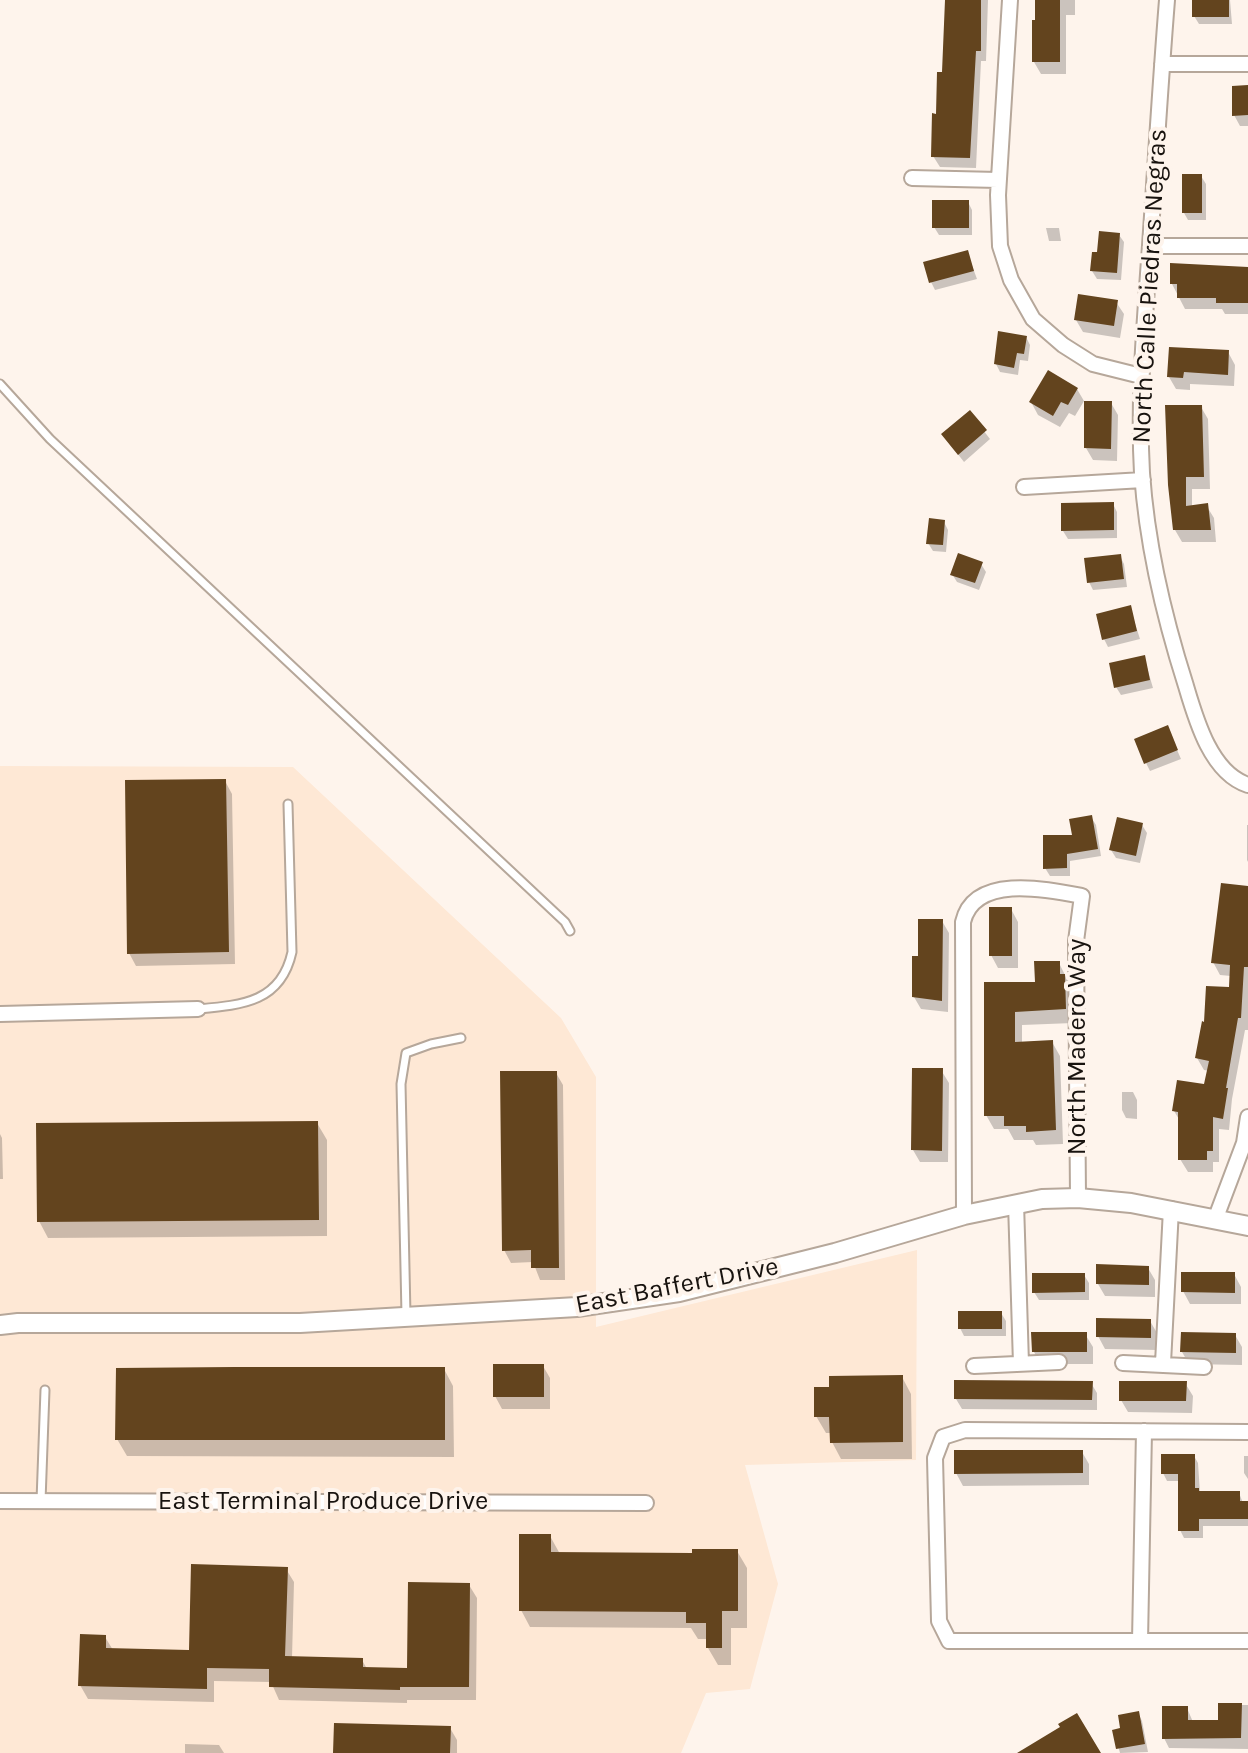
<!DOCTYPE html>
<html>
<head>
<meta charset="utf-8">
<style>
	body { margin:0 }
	canvas { display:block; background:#fef4ec }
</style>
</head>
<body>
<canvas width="1248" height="1753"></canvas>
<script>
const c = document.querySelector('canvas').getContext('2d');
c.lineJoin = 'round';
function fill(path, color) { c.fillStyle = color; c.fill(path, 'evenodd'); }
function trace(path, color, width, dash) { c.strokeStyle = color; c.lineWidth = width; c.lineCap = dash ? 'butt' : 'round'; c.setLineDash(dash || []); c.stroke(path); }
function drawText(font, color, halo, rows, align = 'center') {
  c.font = font + ' Karla,sans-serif'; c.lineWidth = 8; c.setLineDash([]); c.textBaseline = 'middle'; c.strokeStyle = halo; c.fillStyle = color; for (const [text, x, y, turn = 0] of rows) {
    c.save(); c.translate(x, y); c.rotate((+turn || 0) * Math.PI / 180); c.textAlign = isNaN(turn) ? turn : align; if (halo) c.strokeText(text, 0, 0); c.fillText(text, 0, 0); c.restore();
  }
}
fill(new Path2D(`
	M0 766 293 767 561 1018 596 1077V1327L917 1250 916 1460 745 1465 778 1584 750 1689 706 1693 681 1753H0Z`), '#fee8d5');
fill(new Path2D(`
	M946 0H988L986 61H981L976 168 940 167 933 156 944 75Z
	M1037 0H1075V15H1066V74H1041L1034 62Z
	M1194 0H1230L1232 24H1199L1194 16Z
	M1248 87V126H1240L1234 115Z
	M1201 176 1206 184V220H1188L1184 213Z
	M968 202 972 210V235H939L934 227Z
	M1046 228H1059L1061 241H1049Z
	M1119 235 1124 242 1121 280 1097 279 1092 271 1099 254Z
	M967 252 977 279 935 290 931 282Z
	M1248 269V314H1225L1222 309H1185L1172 284Z
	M1116 302 1124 314 1120 338 1083 332 1076 320Z
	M1026 337 1030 345 1028 361 1020 360 1018 375 1000 372 996 364Z
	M1228 352 1235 365 1234 386 1190 384V390L1176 389 1169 377Z
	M1077 389 1084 401 1075 416 1069 413 1060 427 1038 415 1031 402Z
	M1111 403 1118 415 1117 461 1093 460 1086 448Z
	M1201 407 1208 419 1210 489H1192V507L1206 505 1214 518 1216 542H1182L1175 530 1170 485Z
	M970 413 990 439 964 462 943 435Z
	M1113 504 1117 512V538L1068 539 1063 531Z
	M944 522 948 530 946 552 933 551 928 543Z
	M1120 556 1124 564 1127 587 1093 590 1089 582Z
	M981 564 986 572 979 590 957 582 952 574Z
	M1130 608 1140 639 1108 647 1104 639Z
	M1144 657 1153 688 1121 695 1116 687Z
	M1171 736 1181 759 1150 771 1146 763Z
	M225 781 232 794 235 964 136 966 129 953Z
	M1091 817 1096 825 1101 856 1070 861V876H1050L1045 868Z
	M1142 825 1147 833 1140 863 1116 858 1111 850Z
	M1247 825H1248V862L1247 860Z
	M1248 888V1030H1245L1232 1099 1229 1130 1219 1129V1162H1213V1172H1188L1180 1159V1121L1174 1111 1206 1087 1209 1071 1204 1070 1197 1058 1230 989 1231 976 1220 975 1213 962Z
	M1011 909 1018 922V968H998L991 955Z
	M942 921 949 933 948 1012 921 1009 914 997 920 958Z
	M1059 963 1072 989 1073 1023 1022 1025V1043L1052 1042 1060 1056 1063 1144 1036 1145 1033 1140H1014L1008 1129H994L986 1115V984H1037Z
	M941 1070 949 1083 948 1162H920L913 1150Z
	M556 1073 563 1085 565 1280H540L533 1262 511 1263 504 1250Z
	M1122 1092H1133L1137 1100V1119L1126 1118 1122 1110Z
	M317 1123 327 1140V1236L48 1238 39 1221Z
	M0 1134 2 1138 3 1179H0Z
	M1148 1268 1155 1280V1297L1105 1296 1098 1284Z
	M1234 1274 1241 1287V1304H1190L1183 1291Z
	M1084 1275 1089 1283V1300H1039L1034 1292Z
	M1001 1313 1006 1321V1336H964L960 1328Z
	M1150 1321 1157 1333V1350L1105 1349 1098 1336Z
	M1085 1334 1093 1347V1364H1041L1034 1352Z
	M1235 1335 1242 1347V1365L1189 1364 1182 1352Z
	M543 1366 550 1378V1409H502L495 1396Z
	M444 1369 453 1386 454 1457 127 1456 117 1439Z
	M902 1377 911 1394 912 1459H841L832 1442V1433H826L816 1416Z
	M1091 1383 1097 1393V1410L962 1409 956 1399Z
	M1185 1383 1193 1396 1192 1413 1128 1412 1121 1400Z
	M1082 1452 1089 1464V1485L963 1486 956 1473Z
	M1194 1456 1198 1463 1200 1493H1239L1243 1503H1248V1526H1203V1538H1184L1180 1530V1481H1167L1163 1473Z
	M1244 1456H1248V1479L1244 1473Z
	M550 1536 560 1554 694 1555 737 1551 747 1568V1628H731V1665H718L708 1648V1639H698L691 1628 530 1627 521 1610Z
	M286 1569 294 1582 292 1658 362 1660 367 1669 409 1670 469 1585 477 1598 476 1700H407V1703L279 1700 271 1682 214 1681V1702L88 1699 80 1685 105 1637 113 1650 191 1652Z
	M1220 1705H1248V1749L1169 1748 1164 1738 1187 1708 1193 1722H1220Z
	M1138 1713 1142 1721 1148 1752 1120 1753 1114 1731 1123 1730Z
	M450 1728 457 1740V1753H335Z
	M185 1744 219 1745 224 1753H185Z`), '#0003');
fill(new Path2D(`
	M945 0H981V51H976L970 158 931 157 932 113 936 114 937 72H942Z
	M1035 0H1060V62H1032V20H1035Z
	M1192 0H1229V17H1192Z
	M1248 85V115L1232 116V86Z
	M1182 174H1202V213H1182Z
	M932 200H969V228H932Z
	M1099 231 1120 233 1117 273 1090 271 1092 252H1097Z
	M968 250 974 271 929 283 923 262Z
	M1170 263 1248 267V303H1216V298H1177V284H1170Z
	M1078 294 1118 300 1114 326 1074 320Z
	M998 331 1027 336 1024 354 1017 353 1014 368 994 364Z
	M1169 347 1229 350 1228 375 1184 372 1183 378 1167 377Z
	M1048 370 1078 388 1068 405 1061 402 1053 416 1029 402Z
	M1084 401H1112L1111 449 1084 448Z
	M1165 405H1202L1204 477H1186V506L1208 503 1211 530H1173L1168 485Z
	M970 410 987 430 958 455 941 434Z
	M1114 502V530L1061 531V503Z
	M929 518 945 520 943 545 926 544Z
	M958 553 983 562 975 583 950 575Z
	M1121 554 1124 579 1087 583 1084 558Z
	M1131 605 1137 631 1102 640 1096 614Z
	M1145 655 1150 680 1114 688 1109 663Z
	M1168 725 1178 750 1144 764 1134 739Z
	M226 779 229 952 127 954 125 780Z
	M1092 815 1098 849 1067 854V868L1043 869V835H1072L1069 819Z
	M1117 817 1143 823 1136 856 1109 850Z
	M1221 883 1248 886V967H1244L1241 1018H1238L1226 1088H1228L1223 1119 1213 1117V1151H1207V1160H1178V1112L1172 1111 1177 1080 1204 1084 1209 1061 1195 1058 1202 1021 1204 1022 1206 986 1229 987 1230 965 1211 963Z
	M989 907H1012V956H989Z
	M918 919H943L942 1001 912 997V956H918Z
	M1034 961H1060V974H1065L1066 1009 1015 1012V1042L1053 1040 1056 1130 1026 1132V1126H1004V1116H984V982H1035Z
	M912 1068H943L942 1151 911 1150Z
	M500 1071H557L559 1268H531V1250L502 1251Z
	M318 1121 319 1220 37 1222 36 1123Z
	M1096 1264 1149 1266V1285L1096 1284Z
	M1181 1272H1235V1293L1181 1292Z
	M1032 1273H1085V1292L1032 1293Z
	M958 1311H1002V1329H958Z
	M1096 1318 1151 1319V1338L1096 1337Z
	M1031 1332H1087V1352H1032Z
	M1181 1332 1236 1333V1353L1180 1352Z
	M493 1364H544V1397H493Z
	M234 1367H445V1440H115L116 1368Z
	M903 1375V1442L830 1443 829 1417H814V1387H829V1376Z
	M954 1380 1093 1381 1092 1400 954 1399Z
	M1119 1381H1187L1186 1401H1119Z
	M954 1450H1083V1473L954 1474Z
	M1161 1454H1195V1488H1199V1491H1240V1501H1248V1519H1199V1531H1178V1474H1161Z
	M519 1534H551V1552L692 1553V1549H738V1611H722V1648H706V1623H686V1612L519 1611Z
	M191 1564 288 1567 285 1656 363 1658V1667L407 1668 408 1582 470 1583 469 1687H400V1690L269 1687V1669L207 1668V1689L78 1686 80 1634 106 1635V1648L189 1650Z
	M1218 1703H1242L1241 1738 1162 1739V1706H1188V1720H1218Z
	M1139 1711 1145 1744 1116 1749 1112 1730 1120 1728 1118 1715Z
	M1077 1713 1101 1753H1017L1060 1727 1058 1724Z
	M334 1723 451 1726 450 1753H333Z`), '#63441e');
const service = new Path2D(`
	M0 384 50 439 565 922 570 931
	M198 1009C243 1005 281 1002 292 952L288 804
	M406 1315 401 1084 406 1053 431 1044 461 1038
	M41 1501 45 1390`);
const minor = new Path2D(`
	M1010 0 998 195 1000 246 1011 280 1033 319 1063 345 1093 364 1141 376
	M1167 0C1160 87 1155 174 1149 260 1144 331 1138 402 1142 473 1147 546 1164 617 1186 686 1196 720 1211 773 1248 785
	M1162 64H1248
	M912 178 998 180
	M1150 246H1248
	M1024 487 1143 480
	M0 1014 198 1009
	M1016 1203 1021 1364
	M964 1215 963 922C974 874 1046 889 1082 896L1076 941 1078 1198
	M1215 1220 1244 1143 1248 1117
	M1123 1363 1204 1367
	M1163 1363 1171 1209
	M974 1366 1059 1362
	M1248 1432 965 1430 943 1437 935 1458 939 1621 949 1641H1248
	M0 1501 646 1503
	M1140 1641 1144 1431`);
const tertiary = new Path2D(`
	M0 1325 18 1323H300L577 1307 679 1292 835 1253 964 1215 1042 1199 1078 1198 1131 1203 1248 1226`);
trace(service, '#b6a79a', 11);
trace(minor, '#b6a79a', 18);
trace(tertiary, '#b6a79a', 22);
trace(service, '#fff', 7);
trace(minor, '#fff', 14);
trace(tertiary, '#fff', 18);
drawText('26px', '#18130f', '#fef4ec', [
	["North Calle Piedras Negras",1150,286,-87],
	["North Madero Way",1078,1047,-90],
	["East Baffert Drive",677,1286,-11],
	["East Terminal Produce Drive",323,1502]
]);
</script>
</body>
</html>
